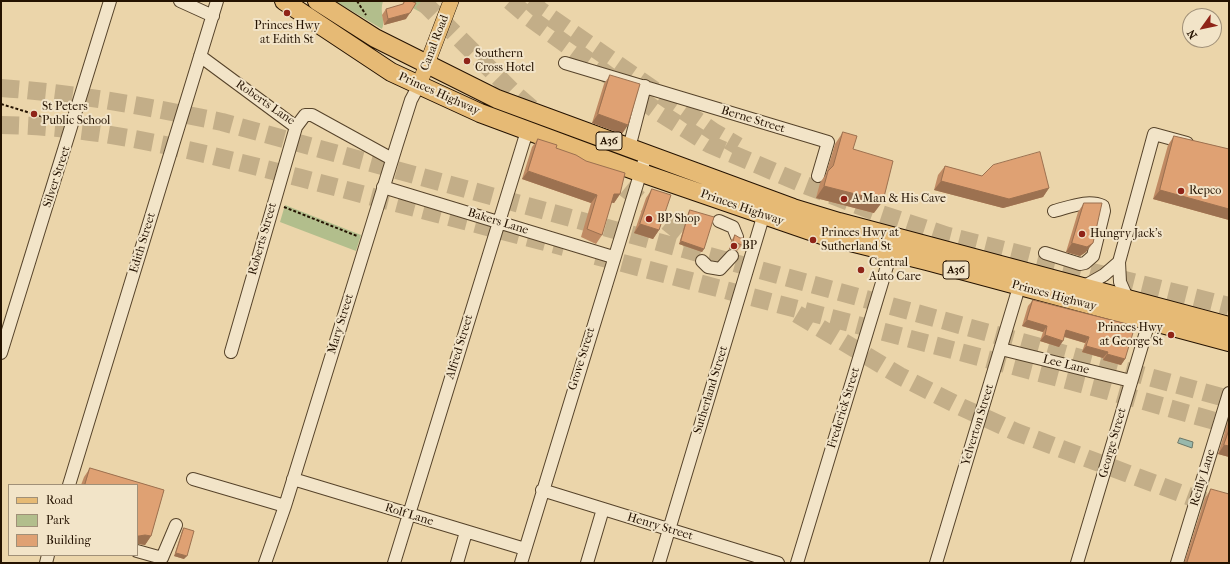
<!DOCTYPE html>
<html>
<head>
<meta charset="utf-8">
<style>
	body { margin:0 }
	#map { position:relative; width:1230px; height:564px; overflow:hidden; background:#ebd5aa; font-family:"IM FELL French Canon",serif }
	canvas { display:block }
	.frame { position:absolute; inset:0; border:2px solid #241200; pointer-events:none }
	.legend { position:absolute; left:8px; top:484px; width:130px; height:72px; box-sizing:border-box; background:#f2e4c8; border:1px solid #a09078; margin:0; padding:5px 7px; list-style:none; font-size:12px; color:#241200 }
	.legend li { display:flex; align-items:center; gap:8px; height:20px }
	.legend b { width:20px; border:1px solid #a09078 }
	.north { position:absolute; left:1182px; top:8px; width:40px; height:40px; box-sizing:border-box; background:#f2e4c8; border:1px solid #a09078; border-radius:50%; rotate:237deg; font-size:11px; font-weight:700; line-height:16px; text-align:center; color:#241200 }
	.north::after { content:''; display:block; margin:auto; width:14px; height:18px; background:#8f2418; clip-path:polygon(50% 0,100% 100%,50% 72%,0 100%) }
</style>
</head>
<body>
<div id="map">
<canvas width="1230" height="564"></canvas>
<div class="frame"></div>
<ul class="legend">
<li><b style="height:5px;background:#e6ba75"></b>Road</li>
<li><b style="height:11px;background:#b2be8c"></b>Park</li>
<li><b style="height:11px;background:#dfa173"></b>Building</li>
</ul>
<div class="north">N</div>
</div>
<script>
const c = document.querySelector('canvas').getContext('2d');
c.lineJoin = 'round';
function fill(path, color) { c.fillStyle = color; c.fill(path, 'evenodd'); }
function trace(path, color, width, dash) { c.strokeStyle = color; c.lineWidth = width; c.lineCap = dash ? 'butt' : 'round'; c.setLineDash(dash || []); c.stroke(path); }
function drawText(font, color, halo, rows, align = 'center') {
  c.font = font + ' "IM FELL French Canon",serif'; c.lineWidth = 4; c.setLineDash([]); c.textBaseline = 'middle'; c.strokeStyle = halo; c.fillStyle = color; for (const [text, x, y, turn = 0] of rows) {
    c.save(); c.translate(x, y); c.rotate((+turn || 0) * Math.PI / 180); c.textAlign = isNaN(turn) ? turn : align; if (halo) c.strokeText(text, 0, 0); c.fillText(text, 0, 0); c.restore();
  }
}
fill(new Path2D(`
	M335 1H383C379 13 386 20 382 29Z
	M411 1H428L424 14 409 6Z
	M285 205 361 235 356 251 280 222Z`), '#b2be8c');
const water = new Path2D(`
	M1180 438 1193 442 1192 448 1178 443Z`);
fill(water, '#98b8ac');
trace(water, '#6a7667', 1);
trace(new Path2D(`
	M422 1 515 94 579 149
	M510 1 530 18 657 111 709 144 805 185 878 213 948 236 1229 306
	M530 1 540 10 714 132 738 146
	M1 88C76 93 149 107 222 122L1229 399
	M1 125C103 126 203 153 301 178 388 201 476 224 564 247
	M604 171 701 249
	M596 256 1108 391 1229 425
	M797 314 900 376 959 406 1016 432 1188 496 1229 508`), '#c3ae88', 18, [18, 9]);
const minor = new Path2D(`
	M180 1 213 16
	M200 56 296 127
	M565 63 828 142 818 176
	M629 148 645 86
	M383 187 613 257
	M719 221 733 227 737 237
	M1045 253 1080 264 1085 263 1093 256 1104 211 1103 206C1088 199 1070 207 1054 211
	M702 261 708 267 720 269 732 256
	M1083 287 1104 275 1119 262
	M1128 300 1120 282 1119 262 1154 134 1187 143
	M1001 349 1131 381
	M231 352 296 127 305 115H312L392 159
	M1 353 110 1
	M193 479 285 506
	M293 479 525 549
	M69 485 217 1
	M542 490 778 563
	M137 551 162 558 176 525
	M46 563 48 555
	M265 563 285 506 397 144 411 100 419 85
	M394 563 527 131
	M457 563 466 532
	M521 563 646 155
	M587 563 603 509
	M659 563 763 217
	M797 563 891 253
	M936 563 1019 287
	M1077 563 1149 322
	M1177 563 1229 393`);
const major = new Path2D(`
	M419 85 451 1`);
const highway = new Path2D(`
	M284 1 391 72 419 85 480 113 639 172 822 235 927 261 1229 342
	M317 1 375 38 497 99 793 208 839 222 1229 326`);
trace(minor, '#56432a', 14);
trace(major, '#241200', 16);
trace(highway, '#241200', 20);
trace(new Path2D(`
	M357 1 366 15
	M1 104 60 122
	M284 207 357 236`), '#241200', 2, [3, 2]);
trace(minor, '#f2e4c8', 12);
trace(major, '#e6ba75', 15);
trace(highway, '#e6ba75', 18);
fill(new Path2D(`
	M404 1 406 19 384 25 382 15 386 9 402 5Z
	M610 75 622 134 592 123 604 84Z
	M843 132 853 149 874 213 816 198 820 183 826 174 835 144Z
	M1174 136 1229 149V220L1153 199 1168 145Z
	M538 139 556 148 620 194 614 203 611 202 602 235 596 244 581 237 591 203 522 179 532 147Z
	M945 166 982 176 1049 188 1043 197 1003 208 934 190 938 175Z
	M652 189 659 230 653 239 634 233 646 198Z
	M1084 203 1086 252 1080 256 1066 252 1078 212Z
	M690 210 704 249 702 252 679 244 688 213Z
	M735 235 742 245 737 251 733 249H729L731 241Z
	M1033 300 1125 359 1121 365 1103 360V358L1082 352 1085 343 1064 337 1059 347 1040 341 1043 332 1022 326 1028 306Z
	M1229 419V457L1218 454Z
	M90 468 164 490 151 536 145 545 139 544H137V485H81L84 477Z
	M1211 489 1229 563H1184L1205 498Z
	M184 528V559L174 556 182 531Z`), '#c08a63');
fill(new Path2D(`
	M410 13 406 19 384 25 388 19Z
	M598 114 628 125 622 134 592 123Z
	M528 171 597 195 591 203 522 179Z
	M941 181 1049 188 1043 197 1003 208 934 190Z
	M824 186 883 201 874 213 816 198Z
	M1160 190 1229 209V220L1153 199Z
	M614 194H620L614 203 608 202Z
	M640 224 659 230 653 239 634 233Z
	M681 241 704 249 702 252 679 244Z
	M733 243H737L733 249H729Z
	M1072 243H1093L1086 252 1080 256 1066 252Z
	M1027 320 1047 326 1043 332 1022 326Z
	M1066 330 1089 337 1085 343 1062 336Z
	M1045 335 1063 341 1059 347 1040 341Z
	M1086 346 1108 352 1103 358 1082 352Z
	M1107 354 1125 359 1121 365 1103 360Z
	M1224 445 1229 446V457L1218 454Z
	M145 535 151 536 145 545 139 544H137V536Z
	M176 553 187 556 184 559 174 556Z`), '#9c7150');
const building = new Path2D(`
	M405 1H411L416 3 410 13 388 19 386 9 403 4Z
	M610 75 640 84 628 125 598 114Z
	M843 132 857 136 853 149 893 161 883 201 824 186 828 171 833 166Z
	M1174 136 1229 149V209L1160 190Z
	M538 139 557 145 556 148 576 155 586 161 625 173 620 194H614L602 235 587 229 597 195 528 171Z
	M1040 152 1049 188 1009 199 941 181 945 166 982 176 993 165Z
	M652 189 671 195 659 230 640 224Z
	M1084 203H1102L1093 243 1087 247 1072 243Z
	M690 210 714 217 704 249 681 241Z
	M735 235 740 238H744L742 245 737 243H733Z
	M1033 300 1135 326 1125 359 1107 354 1108 352 1086 346 1089 337 1066 330 1063 341 1045 335 1047 326 1027 320Z
	M1229 430V446L1224 445Z
	M90 468 164 490 151 536 145 535 139 536H137V485H85Z
	M1211 489 1229 494V563H1187Z
	M184 528 194 531 187 556 176 553Z`);
fill(building, '#dfa173');
trace(building, '#9c7150', 1);
for (const [x, y, r, color] of [
	[287,13,4,"#8f2418"],
	[467,61,4,"#8f2418"],
	[34,114,4,"#8f2418"],
	[1181,191,4,"#8f2418"],
	[844,199,4,"#8f2418"],
	[649,219,4,"#8f2418"],
	[1082,234,4,"#8f2418"],
	[813,240,4,"#8f2418"],
	[734,246,4,"#8f2418"],
	[861,270,4,"#8f2418"],
	[1171,335,4,"#8f2418"]
]) { const dot = new Path2D(); dot.arc(x, y, r, 0, 2 * Math.PI); c.fillStyle = color; c.fill(dot); trace(dot, '#f2e4c8', 1.5); }
for (const [x, y, w] of [
	[609,141,26],
	[956,270,26]
]) { const box = new Path2D(); box.roundRect(x - w / 2, y - 9, w, 18, 3); c.fillStyle = '#f2e4c8'; c.fill(box); trace(box, '#241200', 1); }
drawText('bold 11px', '#241200', null, [
	["A36",609,141],
	["A36",956,270]
]);
drawText('12px', '#241200', '#f2e4c8', [
	["Princes Hwy",287,26,"center"],
	["at Edith St",287,40,"center"],
	["Southern",475,54],
	["Cross Hotel",475,68],
	["St Peters",42,107],
	["Public School",42,121],
	["Repco",1189,191],
	["A Man & His Cave",852,199],
	["BP Shop",657,219],
	["Princes Hwy at",821,233],
	["Sutherland St",821,247],
	["Hungry Jack's",1090,234],
	["BP",742,246],
	["Central",869,263],
	["Auto Care",869,277],
	["Princes Hwy",1163,328,"right"],
	["at George St",1163,342,"right"]
], 'left');
drawText('12px', '#241200', '#f2e4c8', [
	["Canal Road",435,43,-69],
	["Princes Highway",439,94,24],
	["Roberts Lane",265,103,35],
	["Berne Street",753,120,17],
	["Silver Street",57,177,-72],
	["Princes Highway",742,208,19],
	["Bakers Lane",498,222,17],
	["Roberts Street",263,239,-74],
	["Edith Street",143,243,-73],
	["Princes Highway",1054,296,15],
	["Mary Street",341,324,-73],
	["Alfred Street",460,347,-73],
	["Grove Street",582,359,-73],
	["Lee Lane",1066,365,14],
	["Sutherland Street",711,390,-73],
	["Frederick Street",844,408,-73],
	["Yelverton Street",978,425,-73],
	["George Street",1113,443,-74],
	["Reilly Lane",1203,478,-73],
	["Rolf Lane",409,515,17],
	["Henry Street",660,527,17]
]);
</script>
</body>
</html>
